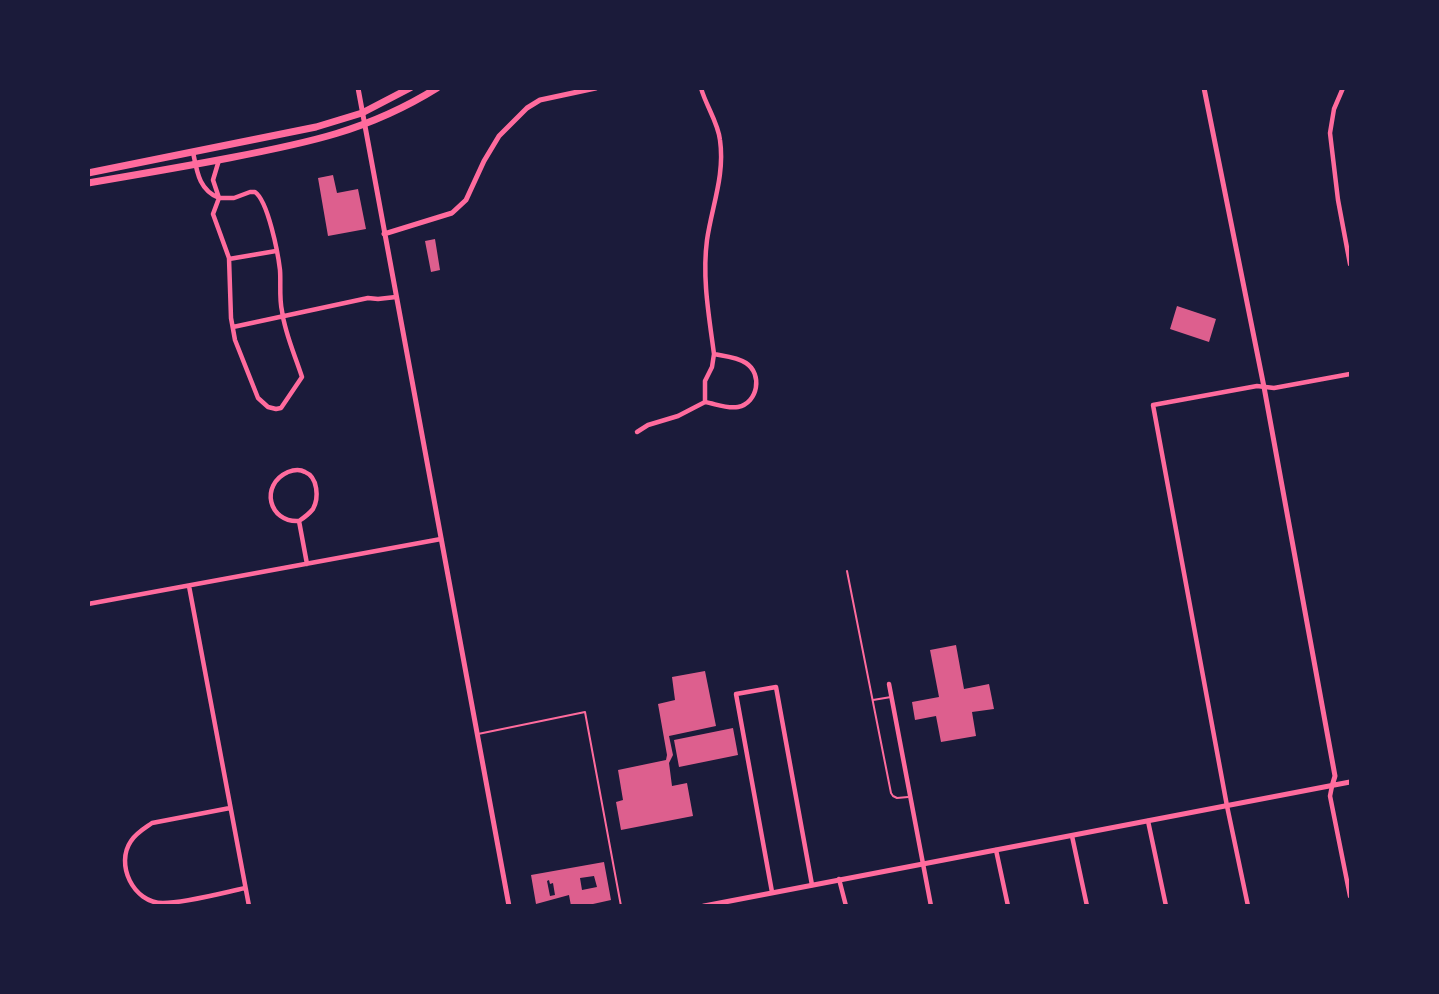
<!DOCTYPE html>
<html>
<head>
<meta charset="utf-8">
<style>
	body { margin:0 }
	#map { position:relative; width:1439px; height:994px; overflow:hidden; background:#1b1b3a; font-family:Arial,sans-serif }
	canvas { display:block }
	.frame { position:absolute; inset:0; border:90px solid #1b1b3a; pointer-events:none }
</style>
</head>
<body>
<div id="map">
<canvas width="1439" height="994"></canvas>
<div class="frame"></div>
</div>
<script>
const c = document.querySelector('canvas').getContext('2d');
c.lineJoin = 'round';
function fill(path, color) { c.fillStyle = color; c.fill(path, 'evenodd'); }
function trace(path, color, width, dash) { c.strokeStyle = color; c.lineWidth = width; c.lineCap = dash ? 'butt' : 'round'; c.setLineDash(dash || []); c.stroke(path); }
fill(new Path2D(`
	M333 175 337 193 358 189 366 229 328 236 318 178Z
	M435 239 440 270 431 272 425 241Z
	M1177 306 1216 319 1209 342 1170 329Z
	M956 645 964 689 989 684 994 709 972 712 976 736 941 742 936 716 915 720 912 702 939 697 930 650Z
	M705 671 716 726 669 736 673 755 669 763 672 786 687 783 693 816 621 830 616 802 623 800 618 770 666 760 667 755 658 704 675 700 672 677Z
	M733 728 738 755 679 767 674 740Z
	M604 862 611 900 584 906H571L569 895 536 904 531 875ZM594 876 597 887 582 890 580 878ZM549 880 550 884 553 883 555 895 550 896 547 881Z`), '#dd5f8e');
trace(new Path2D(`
	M847 571 891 793 893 796 897 798 908 797
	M873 700 891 697
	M478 734 585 712 621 906`), '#ff6b9d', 2);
trace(new Path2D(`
	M1343 88 1334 109 1330 133 1338 200 1350 264
	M193 152C197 172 199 190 219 198
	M219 160 213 180 219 198
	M250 192H255C268 201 278 253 280 270 281 283 279 298 282 311 285 334 295 355 302 377L281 408 276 409 268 407 258 398 235 340 231 318 229 258 213 214 219 198H234Z
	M229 259 276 251
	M233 327 368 298 378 299 396 297
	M705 402C716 404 727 409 738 407 758 403 763 374 746 363 737 357 724 356 714 354
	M637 432 648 425 678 416 705 402V381L712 367 714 354C709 316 702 278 707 240 712 206 725 175 720 140 718 122 706 106 701 88
	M299 521C269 523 259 485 288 472 293 470 300 469 305 472 318 477 319 498 313 509 309 514 305 517 299 521L307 564
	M189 586 249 906
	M88 604 441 539
	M889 684 931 906
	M1332 786 1330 796 1350 896
	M230 808 152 823C145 828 136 833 131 841 115 864 133 903 163 903 185 903 222 893 245 888
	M1148 821 1166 906
	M1072 836 1087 906
	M996 850 1008 906
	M839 879 846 906
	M772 892 736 694 776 687 812 885
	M1248 906 1227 806 1153 405 1257 386 1274 388 1350 374`), '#ff6b9d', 4.5);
trace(new Path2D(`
	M358 88 509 906
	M1204 88 1264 387 1335 776 1332 786
	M384 234 452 213 466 200 484 161 499 136 527 108 540 100 596 88
	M704 906 1350 782`), '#ff6b9d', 5);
trace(new Path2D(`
	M88 173 316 127 362 113 410 88
	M88 183C135 175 182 167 229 158 307 143 368 131 437 88`), '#ff6b9d', 7);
</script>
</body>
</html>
